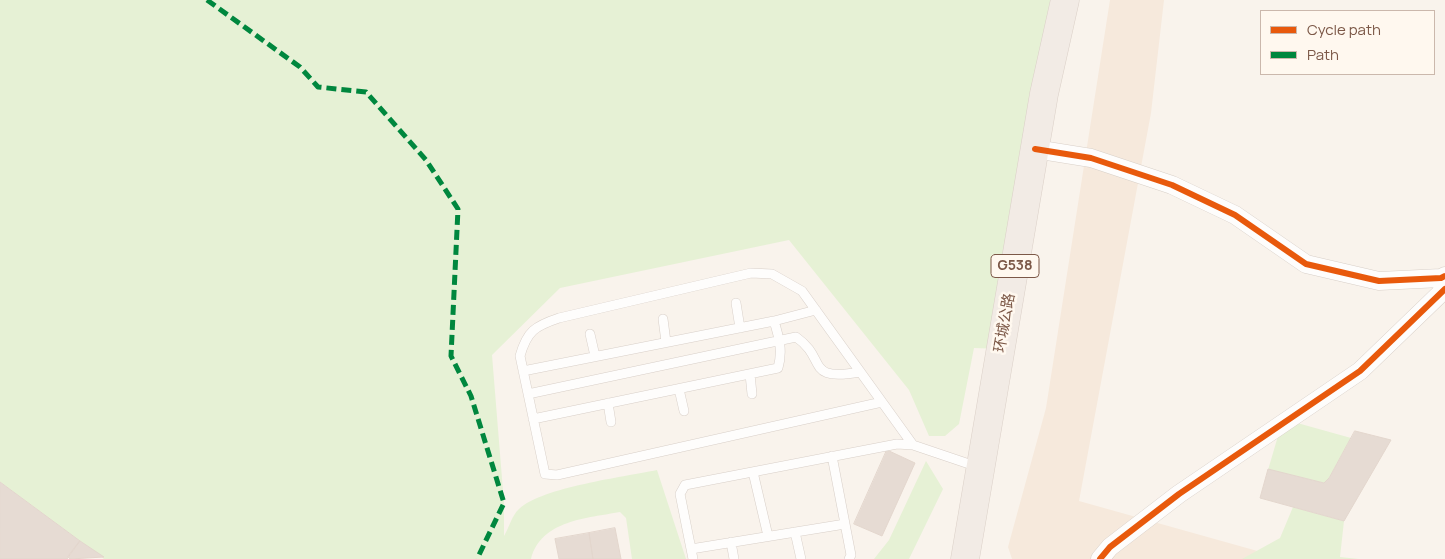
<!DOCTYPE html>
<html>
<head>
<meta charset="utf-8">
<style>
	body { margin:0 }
	#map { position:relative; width:1445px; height:559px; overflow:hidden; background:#f9f3ec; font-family:Manrope,sans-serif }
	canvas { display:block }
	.legend { position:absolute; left:1260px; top:10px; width:175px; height:65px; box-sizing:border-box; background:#fff8ef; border:1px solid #cbb8ac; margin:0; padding:6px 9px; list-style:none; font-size:15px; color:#7c5847 }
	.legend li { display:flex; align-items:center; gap:10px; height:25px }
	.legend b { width:25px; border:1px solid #cbb8ac }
</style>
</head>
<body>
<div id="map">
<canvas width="1445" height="559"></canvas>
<ul class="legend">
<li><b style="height:6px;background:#e8590c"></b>Cycle path</li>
<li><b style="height:6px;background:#00873e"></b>Path</li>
</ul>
</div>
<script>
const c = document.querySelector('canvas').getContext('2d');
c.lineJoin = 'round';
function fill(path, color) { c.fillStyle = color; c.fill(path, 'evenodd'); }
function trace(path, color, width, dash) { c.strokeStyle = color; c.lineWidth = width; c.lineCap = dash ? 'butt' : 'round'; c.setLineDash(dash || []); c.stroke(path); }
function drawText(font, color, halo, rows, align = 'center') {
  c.font = font + ' Manrope,"Noto Sans SC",sans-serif'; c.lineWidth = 5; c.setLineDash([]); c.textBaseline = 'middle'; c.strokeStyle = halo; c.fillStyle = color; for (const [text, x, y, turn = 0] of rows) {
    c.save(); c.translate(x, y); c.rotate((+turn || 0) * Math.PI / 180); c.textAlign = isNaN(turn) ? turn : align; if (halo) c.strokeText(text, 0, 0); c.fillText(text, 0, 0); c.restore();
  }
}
fill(new Path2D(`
	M1110 0H1164L1151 113 1079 501 1286 559H1012L1008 547 1046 408Z`), '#f6e9dc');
fill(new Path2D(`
	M0 0H1065L1001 349 974 348 959 424 945 436H929L909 390 789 240 560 288 492 355 504 503V536C509 528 512 515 519 509 543 487 624 477 657 470L686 559H632L626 518 620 512C588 518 541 520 531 559H104L0 482Z
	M1283 419 1351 438 1329 478 1324 483 1268 470Z
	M926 461 943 489 909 559H874L889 540Z
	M1293 507 1344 521 1340 557 1359 559H1242L1280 538Z`), '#e6f1d5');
const building = new Path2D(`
	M1355 431 1391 440 1344 521 1260 498 1268 469 1324 483 1329 478Z
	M887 450 915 463 882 536 854 524Z
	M0 482 80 541 67 559H0Z
	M615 528 621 559H593L589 533Z
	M589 533 593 559H559L555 539Z
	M80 541 104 557 70 559 68 557Z`);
fill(building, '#e6dbd3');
trace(building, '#e3d6cd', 1);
const service = new Path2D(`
	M736 303 740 328
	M663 319 666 342
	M774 321 816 310
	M590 334 595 356
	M523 371 774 321C779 337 783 351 778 368L533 419
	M750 374 752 394
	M679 389 684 411
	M528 394 796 337C828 359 804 382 860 372
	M882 402 557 475 545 474 520 356C527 331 535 326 559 318L751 273 772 274 802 291 913 445
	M608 403 611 422
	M832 456 851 555 849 559
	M753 472 768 536
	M795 532 801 559
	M731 542 734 559
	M691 549 845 524
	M693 559 680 494 685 485 897 444 913 445 978 467`);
const minor = new Path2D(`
	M1035 149 1091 158 1172 185 1235 215 1306 264 1379 281 1441 278 1445 276
	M1100 559 1110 547 1179 494 1360 371 1445 289`);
const trunk = new Path2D(`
	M965 559 1044 94 1065 0`);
trace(service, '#d8cfc8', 10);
trace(minor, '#d8cfc8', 19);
trace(trunk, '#dbd0c8', 29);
trace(service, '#fefdfc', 9);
trace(minor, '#fefdfc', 18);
trace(trunk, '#f2ebe5', 28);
trace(new Path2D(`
	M207 0 300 67 318 87 366 92 426 160 458 209 451 356 471 396 504 503 477 559`), '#00873e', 5, [10, 5]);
trace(new Path2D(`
	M1035 149 1091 158 1172 185 1235 215 1306 264 1379 281 1441 278 1445 276
	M1100 559 1110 547 1179 494 1360 371 1445 289`), '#e8590c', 6);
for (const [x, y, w] of [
	[1015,266,48]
]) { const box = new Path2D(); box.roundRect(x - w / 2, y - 11.5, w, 23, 4); c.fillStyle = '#fff8ef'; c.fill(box); trace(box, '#7c5847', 1); }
drawText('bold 14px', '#7c5847', null, [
	["G538",1015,266]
]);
drawText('15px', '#7c5847', '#fff8ef', [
	["环城公路",1005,323,-80]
]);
</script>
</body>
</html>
